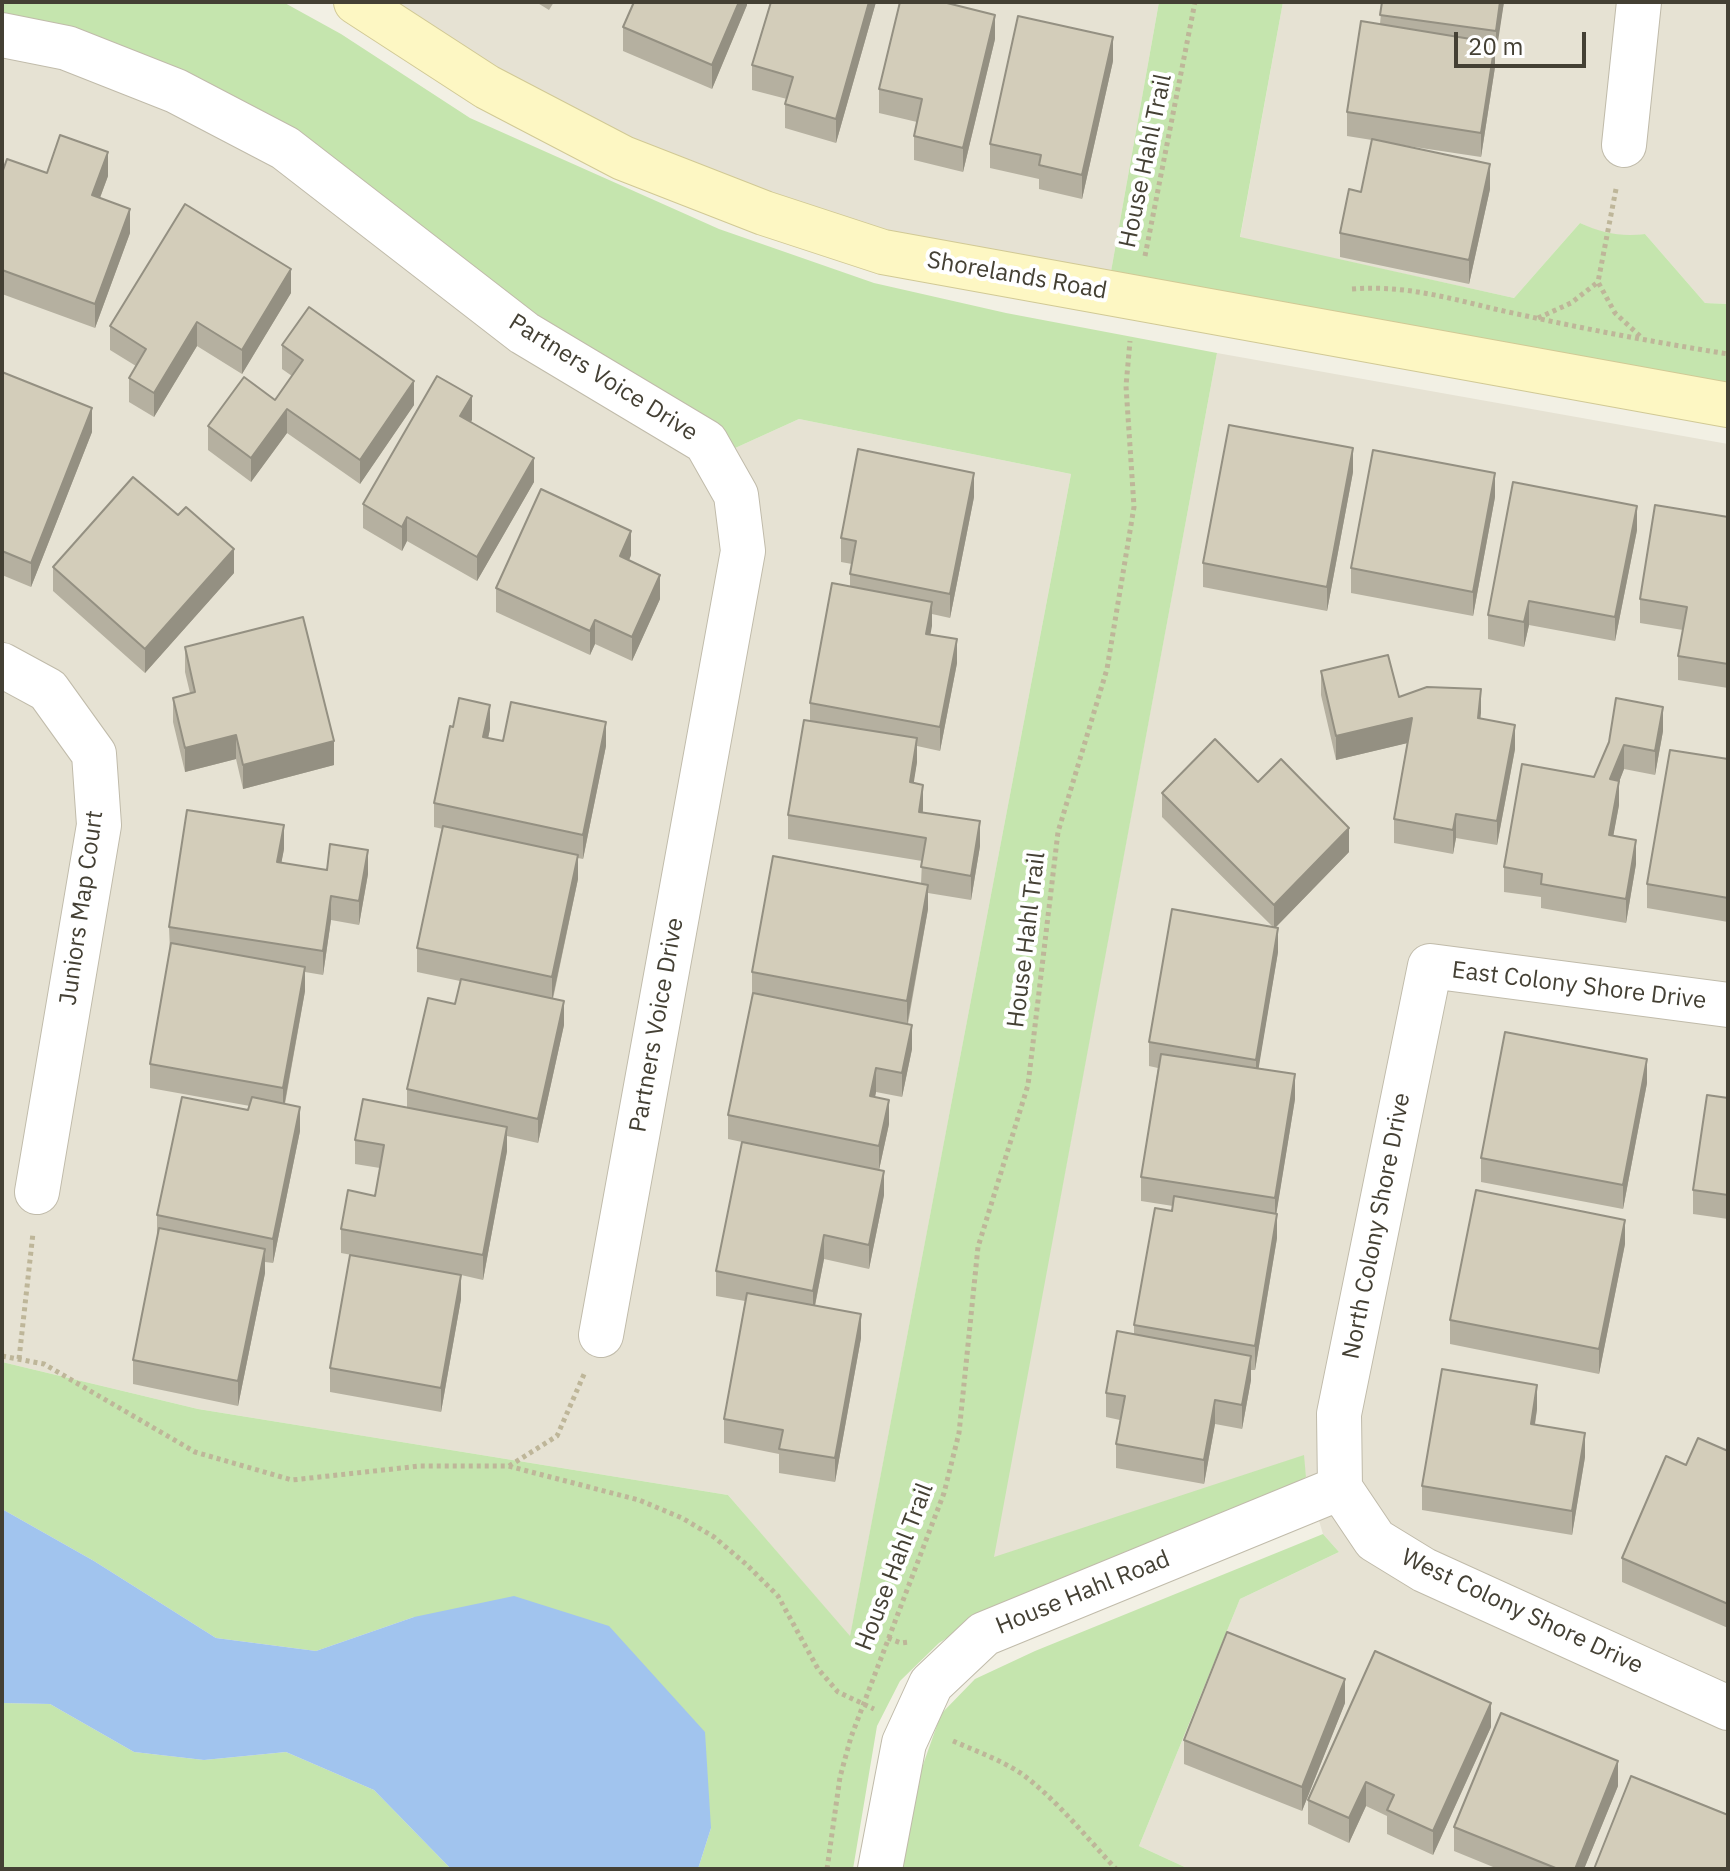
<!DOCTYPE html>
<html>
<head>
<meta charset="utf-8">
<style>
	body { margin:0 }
	#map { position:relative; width:1730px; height:1871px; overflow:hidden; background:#f2f0e4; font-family:"IBM Plex Sans",sans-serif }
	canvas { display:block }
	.frame { position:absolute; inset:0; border:4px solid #444034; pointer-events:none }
	.scale { position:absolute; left:1454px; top:32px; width:132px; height:36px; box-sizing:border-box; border:4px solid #444034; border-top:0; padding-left:10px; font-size:24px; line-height:28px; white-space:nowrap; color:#444034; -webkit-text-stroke:6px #fff; paint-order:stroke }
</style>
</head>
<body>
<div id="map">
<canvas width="1730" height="1871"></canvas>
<div class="frame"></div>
<div class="scale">20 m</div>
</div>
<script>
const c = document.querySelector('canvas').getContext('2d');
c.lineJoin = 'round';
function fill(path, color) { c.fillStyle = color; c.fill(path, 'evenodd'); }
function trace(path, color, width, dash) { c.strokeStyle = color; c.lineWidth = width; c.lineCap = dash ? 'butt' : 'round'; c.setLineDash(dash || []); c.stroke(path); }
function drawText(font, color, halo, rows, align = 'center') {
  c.font = font + ' "IBM Plex Sans",sans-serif'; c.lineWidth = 8; c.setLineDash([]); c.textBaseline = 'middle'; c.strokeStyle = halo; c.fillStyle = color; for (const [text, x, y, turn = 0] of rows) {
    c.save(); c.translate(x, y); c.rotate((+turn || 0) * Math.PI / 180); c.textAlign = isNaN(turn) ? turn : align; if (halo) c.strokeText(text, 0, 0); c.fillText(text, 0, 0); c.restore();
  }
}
fill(new Path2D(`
	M386 2H1159L1110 277 902 235 780 198 632 139 518 84Z
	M1283 2H1728V304L1705 303 1645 234 1623 237 1597 231 1580 223 1514 298 1240 238Z
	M2 18 292 133 582 346 700 412 733 449 799 419 1071 474 850 1637 728 1495 198 1409 2 1362Z
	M1217 353 1728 444V1869H1189L1139 1846 1240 1599 1339 1552 1323 1534 1306 1477 1303 1456 993 1558Z`), '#e6e2d3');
fill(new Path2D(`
	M2 2H283L341 34 470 118 719 229 874 283 1006 313 1217 353 994 1557 1304 1455 1306 1477 1275 1498 986 1613 939 1643 900 1681 877 1726 853 1869H698L711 1828 414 1617 316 1651 216 1638 94 1561 2 1509V1362L198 1409 728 1495 850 1636 1071 474 799 419 733 449 700 412 582 346 482 276 2 18Z
	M1159 2H1283L1240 237 1514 298 1580 223C1602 233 1621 237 1645 234L1705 303 1728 304V387L1110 277Z
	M1323 1534 1339 1552 1240 1599 1139 1846 1189 1869H902L919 1776 941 1714 975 1679 1035 1651Z
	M2 1703 50 1704 134 1752 204 1760 286 1752 374 1790 451 1869H2Z`), '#c5e5ae');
fill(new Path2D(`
	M2 1509 94 1561 216 1638 316 1651 414 1617 514 1596 609 1626 705 1732 711 1828 698 1869H451L374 1790 286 1752 204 1760 134 1752 50 1704 2 1703Z`), '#a1c4ee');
const street = new Path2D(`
	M2 35 67 48 176 91 285 148 524 333 706 442 736 495 743 551 601 1335
	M1624 145 1639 2
	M2 665 48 690 94 754 99 825 37 1192
	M1340 1488 1339 1414 1430 966 1728 1005
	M1340 1488 1375 1540 1424 1570 1728 1708
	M880 1869 904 1743 931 1684 984 1634 1340 1488`);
const secondary = new Path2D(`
	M356 2 487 87 623 158 764 213 883 252 1728 405`);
trace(street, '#c0bbaa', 46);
trace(secondary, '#d1c995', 46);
trace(new Path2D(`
	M1616 189 1598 282 1615 313 1641 337
	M1145 256 1195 2
	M1352 289C1413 284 1463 303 1522 315 1590 330 1659 343 1728 354
	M1538 318 1571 303 1598 282
	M2 1356 44 1364 195 1452 292 1480 420 1466H508L639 1500 682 1518 714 1537 747 1565 778 1596 818 1669 838 1692 874 1709
	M19 1359 33 1233
	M509 1466 557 1436 585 1372
	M888 1638 901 1643 910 1642
	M953 1741C976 1751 1001 1760 1022 1774 1057 1800 1086 1837 1116 1869
	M827 1869 840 1777 851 1737 944 1493 959 1433 978 1247 1028 1085 1058 832 1107 669 1134 507 1126 386 1130 341`), '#beb699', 5, [4, 4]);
trace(street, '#fff', 44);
trace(secondary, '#fdf7c3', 44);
fill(new Path2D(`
	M536 2H554L549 10Z
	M747 2V5L712 89 623 51V27Z
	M771 2H876L836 143 785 128V104L787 99 752 90V65Z
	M1382 2H1504L1495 54V67L1481 157 1388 143 1490 189 1469 284 1340 257V233L1361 192 1372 140 1347 136V112L1380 24Z
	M995 39 963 172 914 160V136L917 122 879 113V89Z
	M1113 61 1082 199 1039 189V179L990 168V144Z
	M2 173H47L108 176 100 198 130 233 95 328 2 294Z
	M291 293 242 374 197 346 154 417 129 402V378L136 366 110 350V326Z
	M282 345 414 405 360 484 287 433 251 482 208 450V426L275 400 292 376 282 369Z
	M2 372 92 432 31 587 2 575Z
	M472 420 471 422 534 482 477 581 407 541 402 551 363 528V504Z
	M1353 472 1327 611 1203 587V563Z
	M974 497 950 618 932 614 930 634 957 663 940 751 917 746V762L913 783 923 809V812L980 846 971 900 928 893V909L908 1024 912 1049 902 1097 876 1092 875 1097 889 1124 879 1170 884 1195 869 1269 824 1259 815 1306 861 1338 835 1482 779 1473V1454L724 1443V1419L745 1301 716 1296V1271L742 1142 728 1139V1115L752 996V972L921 884 922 861 788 839V815L810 721V703L850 587V574L852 564 841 562V538Z
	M1495 497 1473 616 1351 593V568Z
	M1728 517V688L1678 680V656L1683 630 1640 623V599Z
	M1637 530 1615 641 1529 625 1524 647 1488 639V615Z
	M631 555 629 561 660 599 632 661 595 644 590 655 496 612V588Z
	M53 567 234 573 145 673 53 591Z
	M185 647 334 765 243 789 236 759 185 772 173 722V698L190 693 185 672Z
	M1321 671 1399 697 1480 718 1515 749 1497 845 1456 838 1453 854 1394 843V819L1407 743 1336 760 1321 695Z
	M490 729 488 738 503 741 606 746 583 859 578 858V879L553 999 564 1025 538 1143 507 1136V1151L483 1280 461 1275V1299L441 1412 330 1392V1368L445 1272 341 1253V1229L375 1196 380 1168 355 1164V1140L407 1107V1089L455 1004 460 981 417 972V948L443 829 434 827V803Z
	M1663 731 1655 775 1624 769 1619 782V805L1613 836 1636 864 1626 923 1541 908V897L1504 892V867L1594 777 1609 742Z
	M1728 759V922L1647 908V884Z
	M1258 782 1349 852 1276 927 1278 952 1258 1069 1295 1099 1276 1214 1277 1238 1255 1370H1251V1380L1242 1429 1215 1424 1204 1484 1116 1468V1444L1120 1420 1106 1417V1393L1134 1334V1325L1173 1206 1141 1201V1177L1158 1068 1149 1066V1042L1272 926 1162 817V793Z
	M284 849 281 863 327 870 368 874 359 925 331 920 323 975 305 972V991L285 1104 300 1131 273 1263 265 1262V1273L238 1406 133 1384V1360L157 1238V1215L248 1110 250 1106 150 1088V1064L170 951 169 927Z
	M1647 1083 1623 1209 1481 1182V1158Z
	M1728 1098V1219L1693 1214V1190Z
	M1625 1244 1599 1374 1450 1344V1320Z
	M1537 1409 1535 1425 1585 1457 1572 1535 1422 1510V1486Z
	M1728 1451V1628L1622 1582V1558L1686 1465Z
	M1345 1703 1302 1811 1184 1764V1740Z
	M1491 1727 1433 1855 1387 1834V1816L1366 1806 1349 1843 1308 1824V1800Z
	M1618 1786 1584 1869H1498L1454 1851V1827Z`), '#b5b0a0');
fill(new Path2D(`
	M739 2H747V5L712 89V65Z
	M869 2H876L836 143V119Z
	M1500 2H1504L1496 55V31Z
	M995 15V39L963 172V148Z
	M1113 37V61L1082 199V175Z
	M1495 43V67L1481 157V133Z
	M108 152V176L92 219V195Z
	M1490 164V189L1469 284V260Z
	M130 209V233L95 328V304Z
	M291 269V293L242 374V350Z
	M197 322V346L154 417V393Z
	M414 381V405L360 484V460Z
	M472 396V420L460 440V416Z
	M92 408V432L31 587V563Z
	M287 409V433L251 482V458Z
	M1353 448V472L1327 611V587Z
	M534 458V482L477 581V557Z
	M974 473V497L950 618V594Z
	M1495 473V497L1473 616V592Z
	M1637 506V530L1615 641V617Z
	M407 517V541L402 551V527Z
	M631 531V555L620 581V556Z
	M234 549V573L145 673V649Z
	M660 575V599L632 661V637Z
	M1529 601V625L1524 647V622Z
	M932 602V626L926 658V634Z
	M595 620V644L590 655V631Z
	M957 639V663L940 751V727Z
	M1481 689V713L1478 742V718Z
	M490 705V729L483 761V737Z
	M1663 707V731L1655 775V751Z
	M1412 718V742L1336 760V736Z
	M606 722V746L583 859V835Z
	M1515 725V749L1497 845V821Z
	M236 735V759L185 772V748Z
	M917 738V762L910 807V782Z
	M334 741V765L243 789V765Z
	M1624 745V769L1619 782V805L1609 859 1610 779Z
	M923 785V809L919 836V812Z
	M4 788V812L2 822V798Z
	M1456 814V838L1453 854V830Z
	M980 821V846L971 900V876Z
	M284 825V849L277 886V862Z
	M1349 828V852L1274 929V905Z
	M1636 840V864L1626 923V899Z
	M368 850V874L359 925V901Z
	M578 855V879L552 1001V977Z
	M928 885V909L907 1025V1001Z
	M331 896V920L323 975V951Z
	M1278 928V952L1256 1084V1060Z
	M305 967V991L283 1112V1088Z
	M564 1001V1025L538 1143V1119Z
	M912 1025V1049L902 1097V1073Z
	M1647 1059V1083L1623 1209V1185Z
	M876 1068V1092L870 1120V1096Z
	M1295 1074V1099L1275 1222V1198Z
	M889 1100V1124L879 1170V1146Z
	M300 1107V1131L273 1263V1239Z
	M507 1127V1151L483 1280V1255Z
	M884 1171V1195L869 1269V1245Z
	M1277 1214V1238L1255 1370V1346Z
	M1625 1220V1244L1599 1374V1349Z
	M824 1235V1259L813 1315V1291Z
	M265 1249V1273L238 1406V1381Z
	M461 1275V1299L441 1412V1388Z
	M861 1314V1338L835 1482V1458Z
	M1251 1356V1380L1242 1429V1405Z
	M1537 1385V1409L1531 1448V1424Z
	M1215 1400V1424L1204 1484V1460Z
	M1585 1433V1457L1572 1535V1511Z
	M1345 1679V1703L1302 1811V1787Z
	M1491 1703V1727L1433 1855V1831Z
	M1618 1761V1786L1584 1869H1575Z
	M1366 1782V1806L1349 1843V1818Z`), '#949082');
const building = new Path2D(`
	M634 2H739L712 65 623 27Z
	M771 2H869L836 119 785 104 793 77 752 65Z
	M900 2H943L995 15 963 148 914 136 922 99 879 89Z
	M1382 2H1500L1496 31 1380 15Z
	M1018 16 1113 37 1082 175 1039 165 1041 155 990 144Z
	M1361 21 1495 43 1481 133 1347 112Z
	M60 135 108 152 92 195 130 209 95 304 2 270V173L7 159 47 173Z
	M1372 139 1490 164 1469 260 1340 233 1349 189 1361 192Z
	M185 204 291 269 242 350 197 322 154 393 129 378 146 349 110 326Z
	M309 307 414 381 360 460 287 409 251 458 208 426 244 377 275 400 303 360 282 345Z
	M2 372 92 408 31 563 2 551Z
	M437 376 472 396 460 416 534 458 477 557 407 517 402 527 363 504Z
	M1229 425 1353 448 1327 587 1203 563Z
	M858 449 974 473 950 594 850 574 856 541 841 538Z
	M1373 450 1495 473 1473 592 1351 568Z
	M133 477 178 515 186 507 234 549 145 649 53 567Z
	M1513 482 1637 506 1615 617 1529 601 1524 622 1488 615Z
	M541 489 631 531 620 556 660 575 632 637 595 620 590 631 496 588Z
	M1655 505 1728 517V664L1678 656 1687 607 1640 599Z
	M832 583 932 602 926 634 957 639 940 727 810 703Z
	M303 617 334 741 243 765 236 735 185 748 173 698 195 692 185 647Z
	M1388 655 1399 697 1427 687 1481 689 1478 718 1515 725 1497 821 1456 814 1453 830 1394 819 1412 718 1336 736 1321 671Z
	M459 698 490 705 483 737 503 741 511 702 606 722 583 835 434 803 450 726 453 727Z
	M1616 698 1663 707 1655 751 1624 745 1610 779 1619 781 1609 835 1636 840 1626 899 1541 884 1542 874 1504 867 1522 764 1594 777 1609 742Z
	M804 720 917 738 910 782 923 785 919 812 980 821 971 876 921 867 926 838 788 815Z
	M1215 739 1258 782 1281 759 1349 828 1274 905 1162 793Z
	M1670 750 1728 759V898L1647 884Z
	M187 810 284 825 277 862 327 870 330 844 368 850 359 901 331 896 323 951 169 927Z
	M443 826 578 855 552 977 417 948Z
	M773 856 928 885 907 1001 752 972Z
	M1172 909 1278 928 1256 1060 1149 1042Z
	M171 943 305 967 283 1088 150 1064Z
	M461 979 564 1001 538 1119 407 1089 428 998 455 1004Z
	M753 993 912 1025 902 1073 876 1068 870 1096 889 1100 879 1146 728 1115Z
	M1505 1032 1647 1059 1623 1185 1481 1158Z
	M1161 1054 1295 1074 1275 1198 1141 1177Z
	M1707 1095 1728 1098V1195L1693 1190Z
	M182 1097 248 1110 252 1097 300 1107 273 1239 157 1215Z
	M363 1099 507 1127 483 1255 341 1229 348 1190 375 1196 384 1145 355 1140Z
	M742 1142 884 1171 869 1245 824 1235 813 1291 716 1271Z
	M1476 1190 1625 1220 1599 1349 1450 1320Z
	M1174 1196 1277 1214 1255 1346 1134 1325 1155 1208 1172 1211Z
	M159 1228 265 1249 238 1381 133 1360Z
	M350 1255 461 1275 441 1388 330 1368Z
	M747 1293 861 1314 835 1458 779 1449 783 1430 724 1419Z
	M1117 1331 1251 1356 1242 1405 1215 1400 1204 1460 1116 1444 1125 1396 1106 1393Z
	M1442 1369 1537 1385 1531 1424 1585 1433 1572 1511 1422 1486Z
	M1698 1438 1728 1451V1604L1622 1558 1666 1456 1686 1465Z
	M1227 1632 1345 1679 1302 1787 1184 1740Z
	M1375 1651 1491 1703 1433 1831 1387 1810 1394 1795 1366 1782 1349 1818 1308 1800Z
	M1501 1713 1618 1761 1575 1869H1558L1454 1827Z
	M1631 1776 1728 1815V1869H1594Z`);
fill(building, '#d3cdba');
trace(building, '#949082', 2);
drawText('24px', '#444034', '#fff', [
	["House Hahl Trail",1146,161,-78],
	["Shorelands Road",1017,276,10],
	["Partners Voice Drive",603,378,32],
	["Juniors Map Court",82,908,-82],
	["House Hahl Trail",1027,940,-83],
	["East Colony Shore Drive",1579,986,7],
	["Partners Voice Drive",657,1025,-80],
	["North Colony Shore Drive",1377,1226,-79],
	["House Hahl Trail",895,1567,-69],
	["House Hahl Road",1083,1593,-22],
	["West Colony Shore Drive",1522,1612,25]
]);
</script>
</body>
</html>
